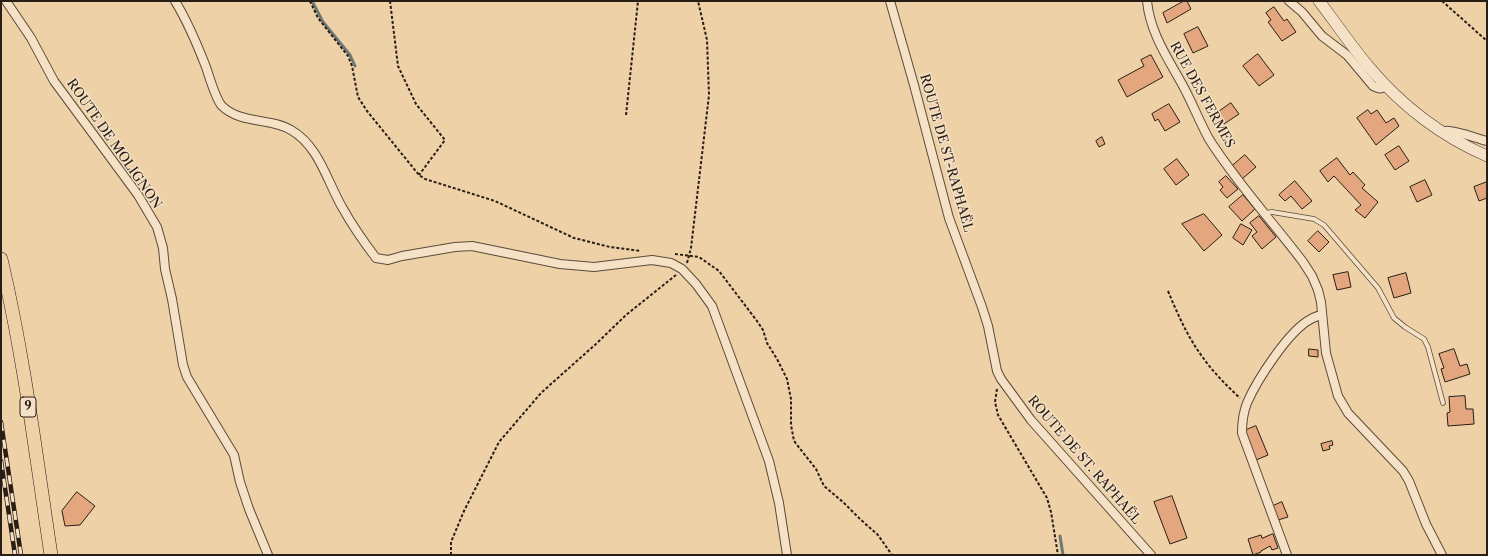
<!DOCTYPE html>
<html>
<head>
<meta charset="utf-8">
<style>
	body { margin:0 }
	#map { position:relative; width:1488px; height:556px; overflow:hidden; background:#eed1a7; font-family:"Libre Caslon Text",serif }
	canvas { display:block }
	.frame { position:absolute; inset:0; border:2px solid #281e16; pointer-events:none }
</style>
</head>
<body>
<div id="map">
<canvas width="1488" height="556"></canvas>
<div class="frame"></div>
</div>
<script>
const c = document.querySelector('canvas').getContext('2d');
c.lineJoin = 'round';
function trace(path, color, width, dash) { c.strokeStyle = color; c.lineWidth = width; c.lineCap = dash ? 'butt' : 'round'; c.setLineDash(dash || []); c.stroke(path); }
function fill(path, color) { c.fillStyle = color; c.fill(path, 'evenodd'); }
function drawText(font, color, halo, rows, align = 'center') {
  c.font = font + ' "Libre Caslon Text",serif'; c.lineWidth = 3; c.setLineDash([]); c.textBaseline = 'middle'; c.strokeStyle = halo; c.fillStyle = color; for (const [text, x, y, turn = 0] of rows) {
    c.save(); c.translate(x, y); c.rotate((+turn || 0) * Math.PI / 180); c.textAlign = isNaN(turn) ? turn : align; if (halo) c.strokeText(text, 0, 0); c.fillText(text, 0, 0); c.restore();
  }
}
trace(new Path2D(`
	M312 1 323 22 350 55 355 66
	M1060 536 1063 555`), '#6f7875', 3);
const building = new Path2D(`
	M1184 1H1187L1191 9 1167 23 1163 13Z
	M1274 7 1284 21 1287 19 1296 32 1282 41 1268 22 1271 20 1266 13Z
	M1198 27 1208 46 1193 53 1184 34Z
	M1258 54 1274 75 1259 86 1243 66Z
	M1151 55 1163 77 1127 97 1118 80 1144 66 1141 60Z
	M1231 103 1239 114 1224 124 1217 113Z
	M1169 104 1180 122 1165 131 1158 119 1155 121 1152 114Z
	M1368 110 1371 114 1377 110 1386 123 1394 118 1399 126 1376 145 1357 118Z
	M1102 137 1105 144 1099 147 1096 141Z
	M1399 146 1409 161 1395 170 1385 155Z
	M1245 155 1256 167 1242 179 1231 167Z
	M1337 158 1350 175 1353 172 1365 185 1362 188 1378 202 1365 218 1355 210 1361 205 1334 176 1328 182 1320 171Z
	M1177 159 1189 175 1176 185 1164 169Z
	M1226 176 1238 189 1227 198 1220 190 1223 187 1219 182Z
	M1425 180 1432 195 1417 202 1410 187Z
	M1295 181 1312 201 1302 209 1291 196 1285 201 1279 195Z
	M1487 182V198L1479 201 1474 187Z
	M1243 195 1255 209 1242 221 1229 207Z
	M1204 214 1222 235 1204 251 1182 224Z
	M1259 216 1276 237 1262 249 1252 236 1257 232 1250 223Z
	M1241 224 1252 230 1243 245 1233 238Z
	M1318 231 1329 242 1319 252 1308 241Z
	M1348 272 1351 287 1337 290 1333 275Z
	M1406 273 1411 293 1394 298 1388 278Z
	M1309 349 1318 350V357L1309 356Z
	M1454 349 1460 366 1467 364 1470 374 1445 382 1441 369 1444 368 1439 354Z
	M1465 396 1466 409H1473L1474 424 1448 426 1447 413 1450 412 1449 397Z
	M1256 426 1268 455 1256 460 1244 431Z
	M1332 441 1333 445 1329 446 1330 449 1323 451 1321 444Z
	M77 492 95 506 80 525 65 526 62 511Z
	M1172 496 1187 538 1170 544 1154 502Z
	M1282 502 1288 517 1278 520 1273 506Z
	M1273 534 1278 548 1272 550 1270 546 1261 551V552L1253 555 1248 539 1261 535 1262 538Z`);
fill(building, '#e3a67f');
trace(building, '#281e16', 1);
const service = new Path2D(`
	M1265 213 1272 212 1314 219 1324 225 1378 288 1394 318 1405 327 1424 339 1428 347 1443 403`);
const minor = new Path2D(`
	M6 1 31 38 54 81 138 195 157 227 163 248 165 269 172 299 183 365 187 377 234 455 240 482 249 509 268 555
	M175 1C188 22 197 44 206 67 209 76 216 100 222 106 240 124 272 118 291 130 319 146 327 181 342 207 352 225 363 241 376 258L388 260 402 256 455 247 472 246 560 264 594 267 652 260 671 263 682 269 696 284 712 306 769 461 779 503 787 555
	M890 1 914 85 949 218 982 307 988 326 997 371 1001 379 1031 420 1151 555
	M1147 1C1150 32 1167 57 1182 84 1192 102 1199 121 1209 139 1236 182 1272 221 1303 262L1312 276 1318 290 1321 302 1326 353 1338 396 1348 413 1403 471 1409 481 1426 524 1442 555
	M1289 1 1302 12 1322 36 1347 55 1373 86C1379 89 1381 90 1386 85
	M1443 133 1445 131C1452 129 1478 139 1487 141
	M1287 555 1242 433C1242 423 1243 413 1247 403 1257 380 1289 330 1311 319 1314 317 1319 316 1322 314`);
const tertiary = new Path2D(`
	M1319 1C1336 23 1351 46 1369 67 1401 105 1441 136 1487 156`);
const primary = new Path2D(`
	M1 259C24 356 36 456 51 555`);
trace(service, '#5a4b3a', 5.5);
trace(minor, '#5a4b3a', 10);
trace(tertiary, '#5a4b3a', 12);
trace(primary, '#281e16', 14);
trace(new Path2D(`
	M310 1 318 18 348 56 352 66 358 97 367 111 419 175 425 179 495 201 574 238 610 247 641 251
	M390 1 398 66 416 104 445 140 419 175
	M1442 1 1487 41
	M626 115 638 1
	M675 254 699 257 719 271 757 321 763 330 767 343 777 359 787 379 791 399V425L794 441 816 469 824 486 843 502 860 519 878 535 892 555
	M687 263 691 248 709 95 707 40 698 1
	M1168 291C1178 315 1188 338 1204 359 1214 373 1227 386 1240 398
	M997 389 995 402 998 415 1047 498 1051 512 1058 555
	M62 555H73
	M451 555V542L464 511 499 442 541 393 597 343 626 315 676 275`), '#281e16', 2, [3, 2]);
trace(service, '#f4e1c6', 4);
trace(minor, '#f4e1c6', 8);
trace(tertiary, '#f4e1c6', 11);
trace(primary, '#eed1a7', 13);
const rail = new Path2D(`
	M1 422 21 555
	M1 461 15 555`);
trace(rail, '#281e16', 4.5);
trace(rail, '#f4e1c6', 3, [9]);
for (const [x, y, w] of [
	[28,407,16]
]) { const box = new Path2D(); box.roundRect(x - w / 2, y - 10, w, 20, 3); c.fillStyle = '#f4e1c6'; c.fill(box); trace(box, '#281e16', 1); }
drawText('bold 12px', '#281e16', null, [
	["9",28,407]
]);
drawText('13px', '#281e16', '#f4e1c6', [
	["RUE DES FERMES",1202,95,61],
	["ROUTE DE MOLIGNON",114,144,55],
	["ROUTE DE ST-RAPHAËL",946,153,74],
	["ROUTE DE ST. RAPHAËL",1084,460,49]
]);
</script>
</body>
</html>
